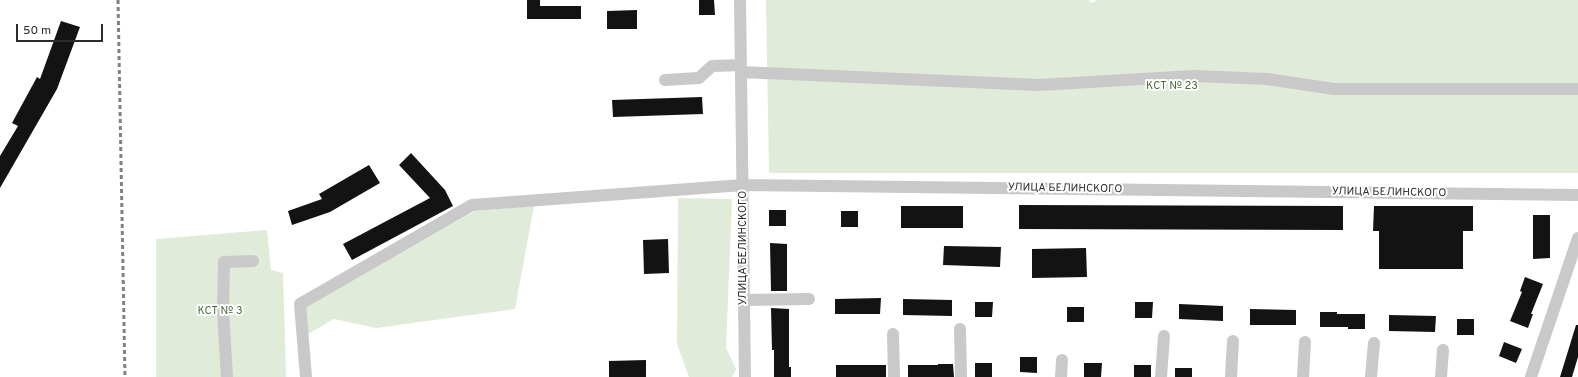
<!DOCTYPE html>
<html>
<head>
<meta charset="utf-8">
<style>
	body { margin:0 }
	#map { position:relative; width:1578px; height:377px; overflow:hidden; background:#fff; font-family:Overpass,sans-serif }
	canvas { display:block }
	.scale { position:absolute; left:16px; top:24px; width:87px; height:18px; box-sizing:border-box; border:2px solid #2c2c2c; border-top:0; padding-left:5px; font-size:12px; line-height:14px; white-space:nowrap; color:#2c2c2c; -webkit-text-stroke:3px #fff; paint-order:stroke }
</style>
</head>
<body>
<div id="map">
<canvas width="1578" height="377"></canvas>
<div class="scale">50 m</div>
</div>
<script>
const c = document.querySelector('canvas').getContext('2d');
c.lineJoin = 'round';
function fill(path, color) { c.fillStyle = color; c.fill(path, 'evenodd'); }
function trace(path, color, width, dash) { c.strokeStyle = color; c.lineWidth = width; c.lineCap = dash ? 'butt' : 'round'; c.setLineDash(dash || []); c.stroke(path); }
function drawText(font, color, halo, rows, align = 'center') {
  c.font = font + ' Overpass,sans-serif'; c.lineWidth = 4; c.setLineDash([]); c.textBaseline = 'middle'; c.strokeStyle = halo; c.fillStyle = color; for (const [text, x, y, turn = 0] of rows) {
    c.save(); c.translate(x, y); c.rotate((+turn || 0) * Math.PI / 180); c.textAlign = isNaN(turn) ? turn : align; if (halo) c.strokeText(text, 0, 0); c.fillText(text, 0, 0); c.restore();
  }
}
fill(new Path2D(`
	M766 0H1089L1091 3 1097 0H1578V173H769Z
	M678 198 732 199 726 348 736 369 732 377H689L677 344Z
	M534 206 515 309 376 328 334 319 308 334 305 306 475 211Z
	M267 230 271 270 283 273 286 377H156V239Z`), '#e0ebd9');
fill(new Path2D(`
	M527 0H540V6H581V19H527Z
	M699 0H714L715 15H699Z
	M637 10V29H607V11Z
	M61 21 80 27 57 89 0 188V156L18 126 12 123 37 77 40 79Z
	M702 97 703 114 613 117 612 100Z
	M411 153 445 190 453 206 352 260 343 244 430 198 399 165Z
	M369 165 380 183 330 212 292 225 288 211 322 199 319 194Z
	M1019 205 1343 206V230L1019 229Z
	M901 206H963V228H901Z
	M1374 206H1473V231H1463V269H1379V231H1373Z
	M769 210H786V226H769Z
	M841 211H858V227H841Z
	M1533 215H1550V258L1533 259Z
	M668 239 669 273 644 274 643 240Z
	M770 243 787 244V291H771Z
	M944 246 1001 247 1000 267 943 265Z
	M1086 248 1087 277 1032 278V249Z
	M1525 277 1543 284 1531 314H1533L1528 328 1510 321 1522 292 1520 291Z
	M881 298 880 314H835V299Z
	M903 299 952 300V316L903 315Z
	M975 302H993L992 317H975Z
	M1135 302H1153L1152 318H1135Z
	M1179 304 1223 306V321L1179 319Z
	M1067 307H1084V322H1067Z
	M771 308 789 309V367H791V377H774V350H772Z
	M1250 309 1296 310V325H1250Z
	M1320 312H1337V314H1365V329H1348V327H1320Z
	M1389 315 1436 316 1435 332 1389 331Z
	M1457 319H1474V335H1457Z
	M1576 325H1578V357L1572 377H1560Z
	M1504 342 1522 349 1516 363 1499 356Z
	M1020 357H1037V373L1020 372Z
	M646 360V377H609V361Z
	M975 363H992V377H975Z
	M1084 363H1102L1101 377H1084Z
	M938 364H953L954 377H908V365H938Z
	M836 365H886V377H836Z
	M1134 365H1151V377H1134Z
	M1175 368H1192V377H1175Z`), '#131313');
trace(new Path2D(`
	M740 0 745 377
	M741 72 1039 85 1193 76 1267 79 1334 89H1578
	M665 80 699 78 712 66 741 65
	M744 300 809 299
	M960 329 961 377
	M893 334 894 377
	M227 377 223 311 224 262 253 261
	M306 377 300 304 472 205 743 185 1578 195
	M1061 377 1062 360
	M1161 377 1164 336
	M1231 377 1233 341
	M1303 377 1305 342
	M1371 377 1374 343
	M1441 377 1443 350
	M1531 377 1578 238`), '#c9c9c9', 12);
trace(new Path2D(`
	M118 0 125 377`), '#818181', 3, [4, 3]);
drawText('11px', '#496939', '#fff', [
	["КСТ № 23",1172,87],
	["КСТ № 3",220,312]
]);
drawText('11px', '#2c2c2c', '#fff', [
	["УЛИЦА БЕЛИНСКОГО",1065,189,1],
	["УЛИЦА БЕЛИНСКОГО",1389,193,1],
	["УЛИЦА БЕЛИНСКОГО",744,248,-90]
]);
</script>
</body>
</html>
